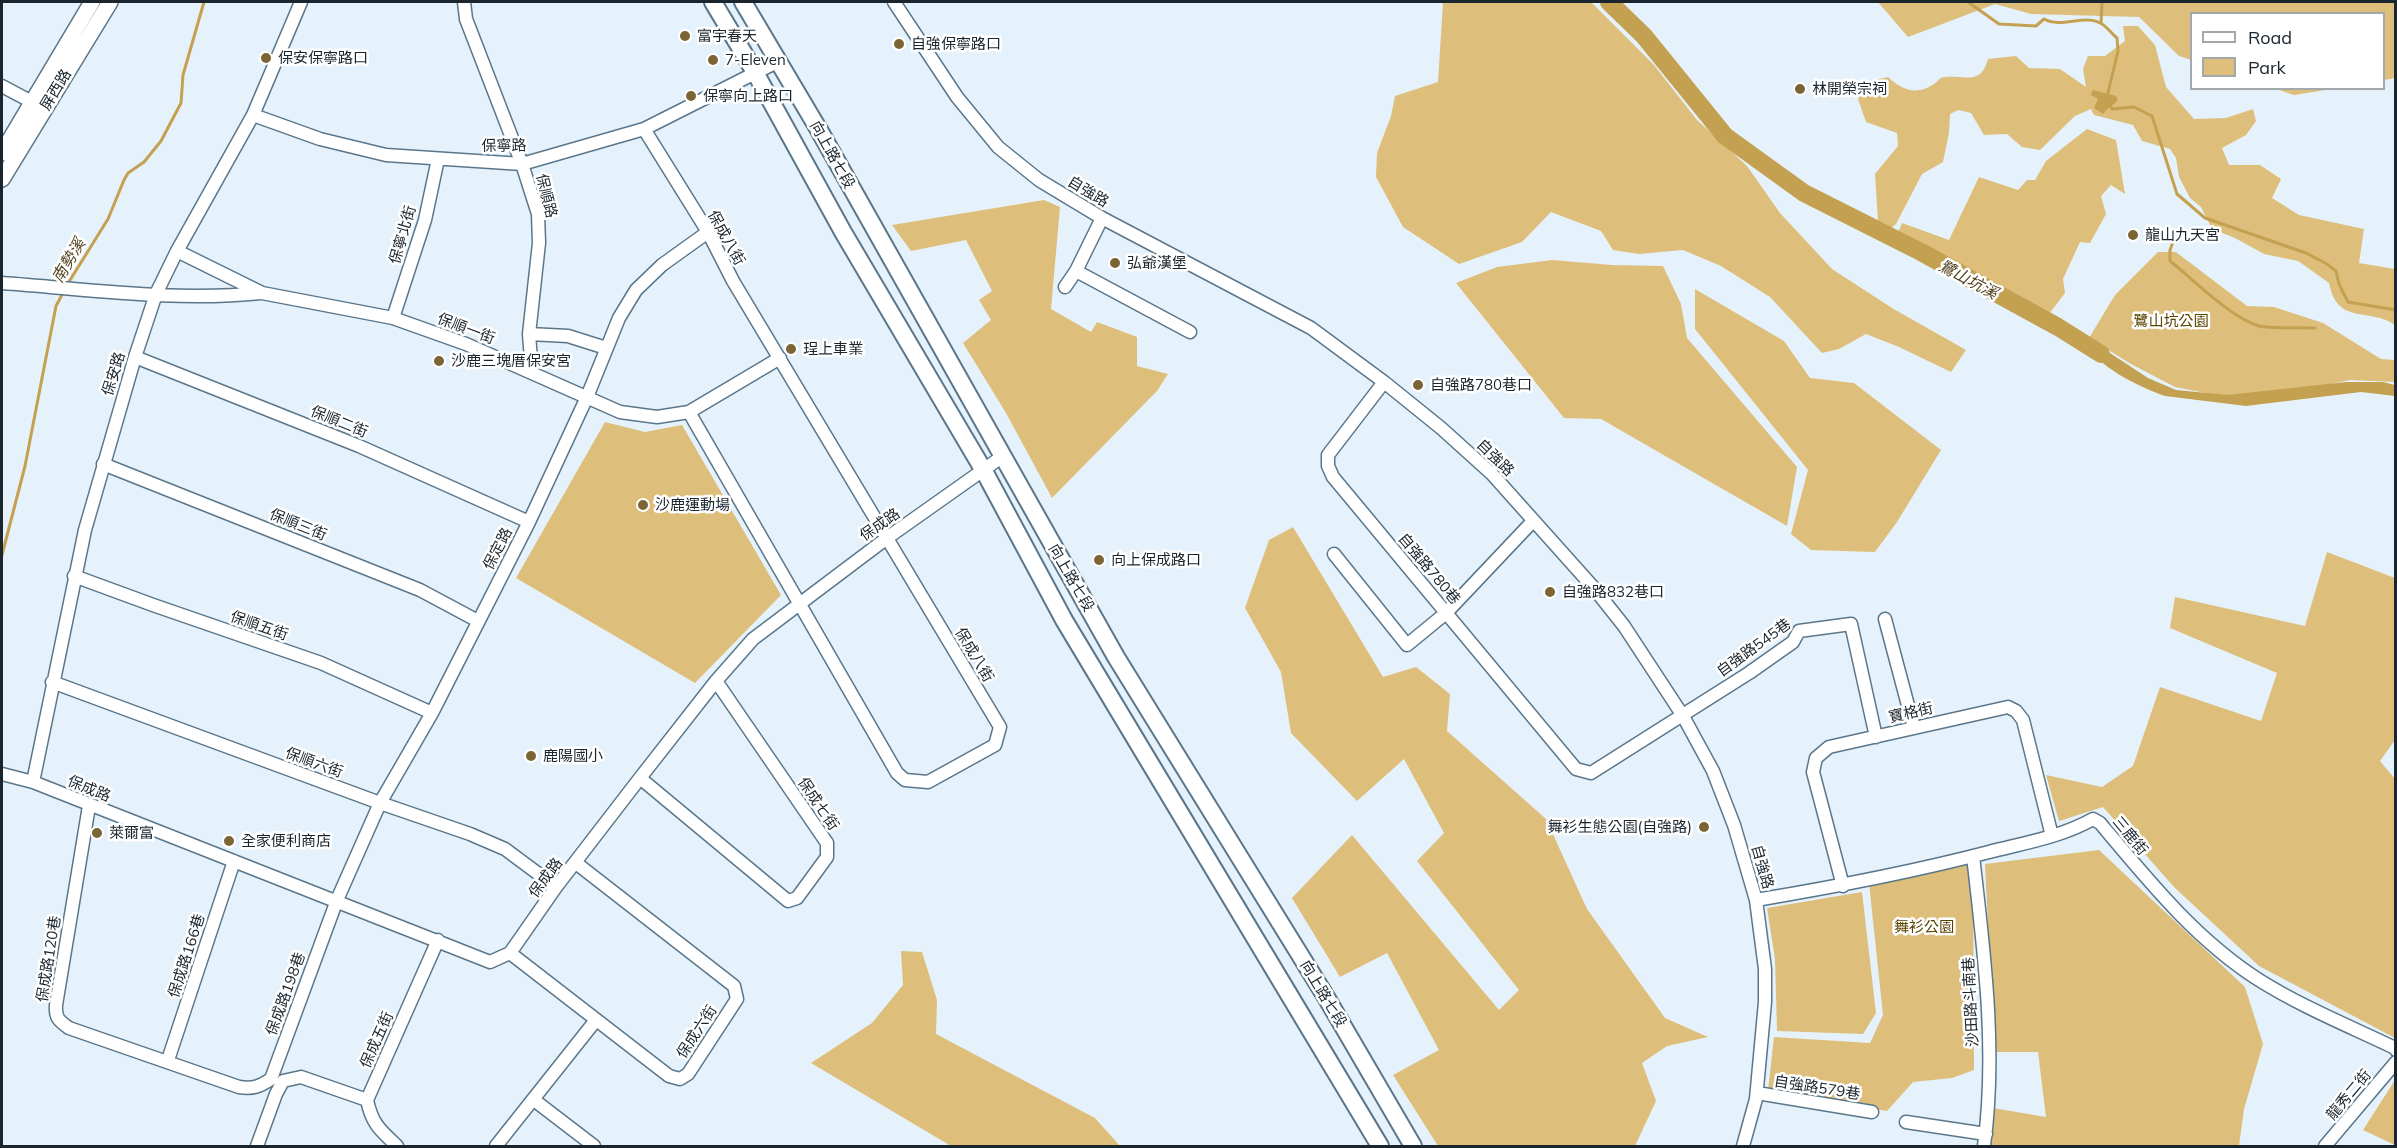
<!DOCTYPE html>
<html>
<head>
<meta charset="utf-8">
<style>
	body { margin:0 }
	#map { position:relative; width:2397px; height:1148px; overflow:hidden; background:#e6f2fb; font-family:Mulish,sans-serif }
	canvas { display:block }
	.frame { position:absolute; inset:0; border:3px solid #1a252e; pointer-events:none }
	.legend { position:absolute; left:2190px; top:12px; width:195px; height:78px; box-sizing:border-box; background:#fff; border:2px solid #a3a8ab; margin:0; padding:8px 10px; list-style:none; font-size:18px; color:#1a252e }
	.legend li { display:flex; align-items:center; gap:12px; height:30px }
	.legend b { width:30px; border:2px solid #a3a8ab }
</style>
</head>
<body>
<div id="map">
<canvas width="2397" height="1148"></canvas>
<div class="frame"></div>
<ul class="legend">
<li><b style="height:8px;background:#fff"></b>Road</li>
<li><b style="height:16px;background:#debe7b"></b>Park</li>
</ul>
</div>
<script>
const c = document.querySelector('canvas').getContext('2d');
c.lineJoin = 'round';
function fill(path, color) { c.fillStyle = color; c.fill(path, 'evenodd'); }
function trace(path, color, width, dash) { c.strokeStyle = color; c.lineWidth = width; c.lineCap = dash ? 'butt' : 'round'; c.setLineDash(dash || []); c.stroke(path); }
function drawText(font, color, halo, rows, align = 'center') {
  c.font = font + ' Mulish,"Noto Sans TC",sans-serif'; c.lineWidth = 5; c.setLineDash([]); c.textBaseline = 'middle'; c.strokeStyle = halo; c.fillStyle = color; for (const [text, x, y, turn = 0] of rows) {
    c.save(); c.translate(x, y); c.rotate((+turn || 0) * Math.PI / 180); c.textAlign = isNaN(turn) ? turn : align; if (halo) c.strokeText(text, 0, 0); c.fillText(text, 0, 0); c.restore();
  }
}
fill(new Path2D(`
	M1443 2H1591L1654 65 1697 120 1747 166 1780 213 1832 269 1892 308 1966 350 1951 372 1899 347 1866 334 1839 349 1822 353 1770 297 1721 266 1683 250 1639 254 1613 250 1601 231 1551 212 1522 242 1459 264 1403 227 1376 177 1377 153 1391 116 1395 96 1438 82Z
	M1878 2H2395V78L2384 80V14H2192L2191 60 2179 56 2139 17 2031 14 1995 4 1908 37Z
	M2123 26H2138L2155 45 2166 87 2194 119 2226 118 2253 109 2256 121 2246 135 2222 148 2229 165H2260L2281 179 2272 198 2299 215 2364 229 2359 263 2395 269V325C2370 307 2337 326 2329 283L2298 261 2264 254 2235 238 2212 229 2201 207 2190 198 2179 177 2176 158 2170 149 2142 141 2133 125 2094 115 2091 109 2075 116 2040 150 2022 147 2007 134 1984 135 1971 113 1958 110 1950 114 1949 133 1943 162 1922 174 1896 224 1889 230 1878 222 1875 174 1898 146 1897 133 1866 122 1858 99 1871 81 1888 77C1902 90 1916 96 1934 84 1936 83 1939 79 1941 78 1960 73 1981 88 1988 59L2016 56 2029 68 2060 69 2086 87 2083 69 2088 56H2105L2125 41Z
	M2276 89H2332L2294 95Z
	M2087 129 2116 140 2125 194 2111 185 2101 196 2106 214 2090 243 2080 242 2063 279 2065 293 2049 314 1898 233 1902 223 1949 240 1979 177 2018 190 2027 180H2035L2046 161Z
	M1044 200 1060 207 1051 309 1091 332 1097 322 1137 337V366L1168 374 1157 391 1052 498 1006 413 963 343 991 320 979 300 992 291 966 240 911 251 892 225Z
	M2158 252H2176L2247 306 2274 307 2323 323 2381 359 2395 360V382L2350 380 2293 392 2236 399 2175 387 2131 364 2089 338 2115 295Z
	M1552 260 1612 265 1663 266 1681 304 1687 338 1797 467 1787 526 1601 419 1564 418 1456 283 1497 267Z
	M1695 289 1784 341 1810 378 1854 383 1941 450 1897 522 1875 552 1811 550 1791 534 1808 470 1695 329Z
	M605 422 645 432 682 425 781 595 695 683 516 578Z
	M1293 527 1383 677 1416 667 1450 694 1447 731 1546 819 1587 909 1665 1018 1708 1037 1667 1046 1642 1063 1656 1101 1635 1146H1438L1393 1075 1439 1050 1387 953 1340 977 1292 898 1352 835 1499 1010 1519 990 1417 861 1444 833 1404 759 1357 801 1291 733 1281 672 1245 608 1269 540Z
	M2327 552 2395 578V740L2380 761 2395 779V1038L2259 966 2175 888 2103 807 2059 821 2046 775 2102 787 2133 766 2160 687 2261 721 2277 673 2170 628 2175 597 2305 626Z
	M2099 850 2245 987 2263 1044 2244 1109 2239 1146H1991L1993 1108 2046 1117 2038 1052H1994L1985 864Z
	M1973 856 1974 1070 1952 1078 1913 1082 1887 1111 1768 1091 1774 1037 1870 1043 1883 1015 1869 883Z
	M1862 892 1876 1013 1863 1034 1777 1031 1775 959 1767 908Z
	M901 951 922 952 937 1000 936 1034 1095 1118 1120 1146H951L811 1063 872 1023 903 985Z
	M2395 1080V1145L2363 1130Z`), '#debe7b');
fill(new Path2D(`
	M2093 90 2116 96 2118 100C2113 106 2108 107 2103 114L2094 108 2098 99 2091 95Z
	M2082 342 2110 353 2148 378 2176 390 2228 395 2346 382H2383L2395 385V396L2361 392 2246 406 2165 396C2136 386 2100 367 2082 342Z`), '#c4a051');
trace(new Path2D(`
	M1968 2 1999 24 2036 26 2044 19C2062 29 2085 13 2102 24 2107 27 2112 34 2117 38L2118 51 2107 97
	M2101 23 2102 2
	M2109 103 2112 109 2134 107 2152 116 2177 194 2205 218 2306 253 2327 264 2336 271 2339 284 2348 302 2396 310
	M2173 242 2170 250V261C2193 279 2231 318 2259 326 2271 329 2301 327 2315 328
	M67 285 108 219 124 180 128 173 144 162 161 141 181 103 183 75 204 2
	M2 555 25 466 56 306 64 291`), '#c4a051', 3);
trace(new Path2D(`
	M1609 2 1644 36 1725 136 1804 193 1921 252 2058 327 2101 354`), '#c4a051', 18);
const minor = new Path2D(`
	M464 2 466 19 522 164 538 214 539 243 529 334 532 373
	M894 2 957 97 998 147 1039 180 1102 218 1311 328 1384 382 1441 428 1492 474 1593 587 1624 626 1683 716 1713 771 1734 825 1756 900 1765 969V1002L1756 1099 1743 1146
	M2 86 32 102
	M253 115 320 139 386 155 522 164 644 129 777 62
	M644 129 708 232 733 281 1000 727 995 745 928 782 905 780 897 773 689 412
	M177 251 262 293 393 318 466 344 620 412 657 417 689 412 780 358
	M1076 271 1190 332
	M2 283C87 289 175 302 261 293
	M1065 287 1076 271 1102 218
	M393 318 425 220 438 159
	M529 334 568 336 606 348
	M135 357 359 446 529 522
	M1384 382 1328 455V466L1333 477 1576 769 1591 773 1749 673 1793 642 1799 631 1851 624 1876 737
	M103 464 420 590 478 621
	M1334 554 1407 645 1446 613 1533 521
	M74 576 153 605 321 663 432 713
	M1885 619 1914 728
	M52 682 380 803 470 834 505 849 556 887
	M2 774 33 782 490 962 510 953 556 887 640 778 716 681 753 639 887 538 1003 456
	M640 778 788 901 797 898 827 857V843L716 681
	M33 782 85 530 135 357 156 294 177 251 253 115 301 2
	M89 806 56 1005C55 1018 59 1021 69 1028L239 1087C253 1089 259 1087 271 1079L337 900 380 803 432 713 529 522 587 397 619 318 636 290 662 265 708 232
	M1973 856C1984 952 1997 1050 1984 1146
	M1843 886 1813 772 1816 758 1829 747 2008 707 2016 711 2023 720 2052 836
	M1756 900C1834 887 1912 872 1989 852 2024 843 2061 837 2093 819L2100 823C2148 880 2195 939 2259 980 2302 1007 2349 1026 2395 1048L2396 1050
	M510 953 669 1076 680 1079 688 1074 737 999 734 986 576 863
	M168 1060 234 861
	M1757 1093 1872 1112
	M534 1100 594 1146
	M1906 1122 1986 1134
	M257 1146 276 1094 283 1081 301 1077 367 1100
	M397 1146C380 1130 372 1124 367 1100L438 940
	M496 1146 596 1020
	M2325 1146 2396 1062`);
const tertiary = new Path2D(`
	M2 153 92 2
	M2 179 110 2`);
const secondary = new Path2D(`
	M713 2 756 74 843 232 984 471 1064 620 1380 1146
	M743 2 819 130 1116 657 1326 997 1413 1146`);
trace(minor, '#5a768a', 15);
trace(tertiary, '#5a768a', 18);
trace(secondary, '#5a768a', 20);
trace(minor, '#fff', 12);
trace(tertiary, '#fff', 15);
trace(secondary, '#fff', 16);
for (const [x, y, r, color] of [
	[685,36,6,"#7b6534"],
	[899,44,6,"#7b6534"],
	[266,58,6,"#7b6534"],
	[713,60,6,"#7b6534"],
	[1800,89,6,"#7b6534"],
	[691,96,6,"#7b6534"],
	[2133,235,6,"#7b6534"],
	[1115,263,6,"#7b6534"],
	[791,349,6,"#7b6534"],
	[439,361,6,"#7b6534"],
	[1418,385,6,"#7b6534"],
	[643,505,6,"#7b6534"],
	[1099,560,6,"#7b6534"],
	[1550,592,6,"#7b6534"],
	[531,756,6,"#7b6534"],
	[1704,827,6,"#7b6534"],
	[97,833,6,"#7b6534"],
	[229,841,6,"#7b6534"]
]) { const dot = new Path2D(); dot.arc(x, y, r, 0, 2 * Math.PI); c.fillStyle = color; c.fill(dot); trace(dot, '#fff', 2); }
drawText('15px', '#1a252e', '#fff', [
	["富宇春天",697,36],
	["自強保寧路口",911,44],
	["保安保寧路口",278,58],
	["7-Eleven",725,60],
	["林開榮宗祠",1812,89],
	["保寧向上路口",703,96],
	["龍山九天宮",2145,235],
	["弘爺漢堡",1127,263],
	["珵上車業",803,349],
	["沙鹿三塊厝保安宮",451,361],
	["自強路780巷口",1430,385],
	["沙鹿運動場",655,505],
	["向上保成路口",1111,560],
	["自強路832巷口",1562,592],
	["鹿陽國小",543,756],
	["舞衫生態公園(自強路)",1692,827,"right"],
	["萊爾富",109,833],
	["全家便利商店",241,841]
], 'left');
drawText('15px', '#1a252e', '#fff', [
	["屏西路",56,90,-59],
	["保寧路",504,146,-1],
	["向上路七段",832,155,61],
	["自強路",1088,192,31],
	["保順路",546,196,76],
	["保寧北街",403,235,-74],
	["保成八街",726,238,61],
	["保順一街",466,329,21],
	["保安路",114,374,-73],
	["保順二街",339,422,22],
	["自強路",1495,458,44],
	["保順三街",298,525,22],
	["保成路",880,525,-35],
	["保定路",498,549,-63],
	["自強路780巷",1429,569,50],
	["向上路七段",1071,578,60],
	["保順五街",259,626,19],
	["自強路545巷",1754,648,-36],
	["保成八街",974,655,59],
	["寶格街",1911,713,-13],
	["保順六街",314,763,20],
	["保成路",89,789,22],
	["保成七街",818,804,56],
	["三鹿街",2130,836,50],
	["自強路",1762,867,74],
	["保成路",546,878,-53],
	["保成路166巷",187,956,-72],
	["保成路120巷",49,959,-81],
	["保成路198巷",286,994,-70],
	["向上路七段",1323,994,59],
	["沙田路斗南巷",1971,1002,-93],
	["保成六街",697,1032,-57],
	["保成五街",377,1040,-66],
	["自強路579巷",1817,1088,9],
	["龍秀二街",2349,1095,-50]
]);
drawText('15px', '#5a4200', '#fff', [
	["鷺山坑公園",2171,321],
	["舞衫公園",1924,927]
]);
drawText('italic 16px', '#524321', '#fff', [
	["南勢溪",69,261,-59],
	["鷺山坑溪",1968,280,28]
]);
</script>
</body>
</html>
